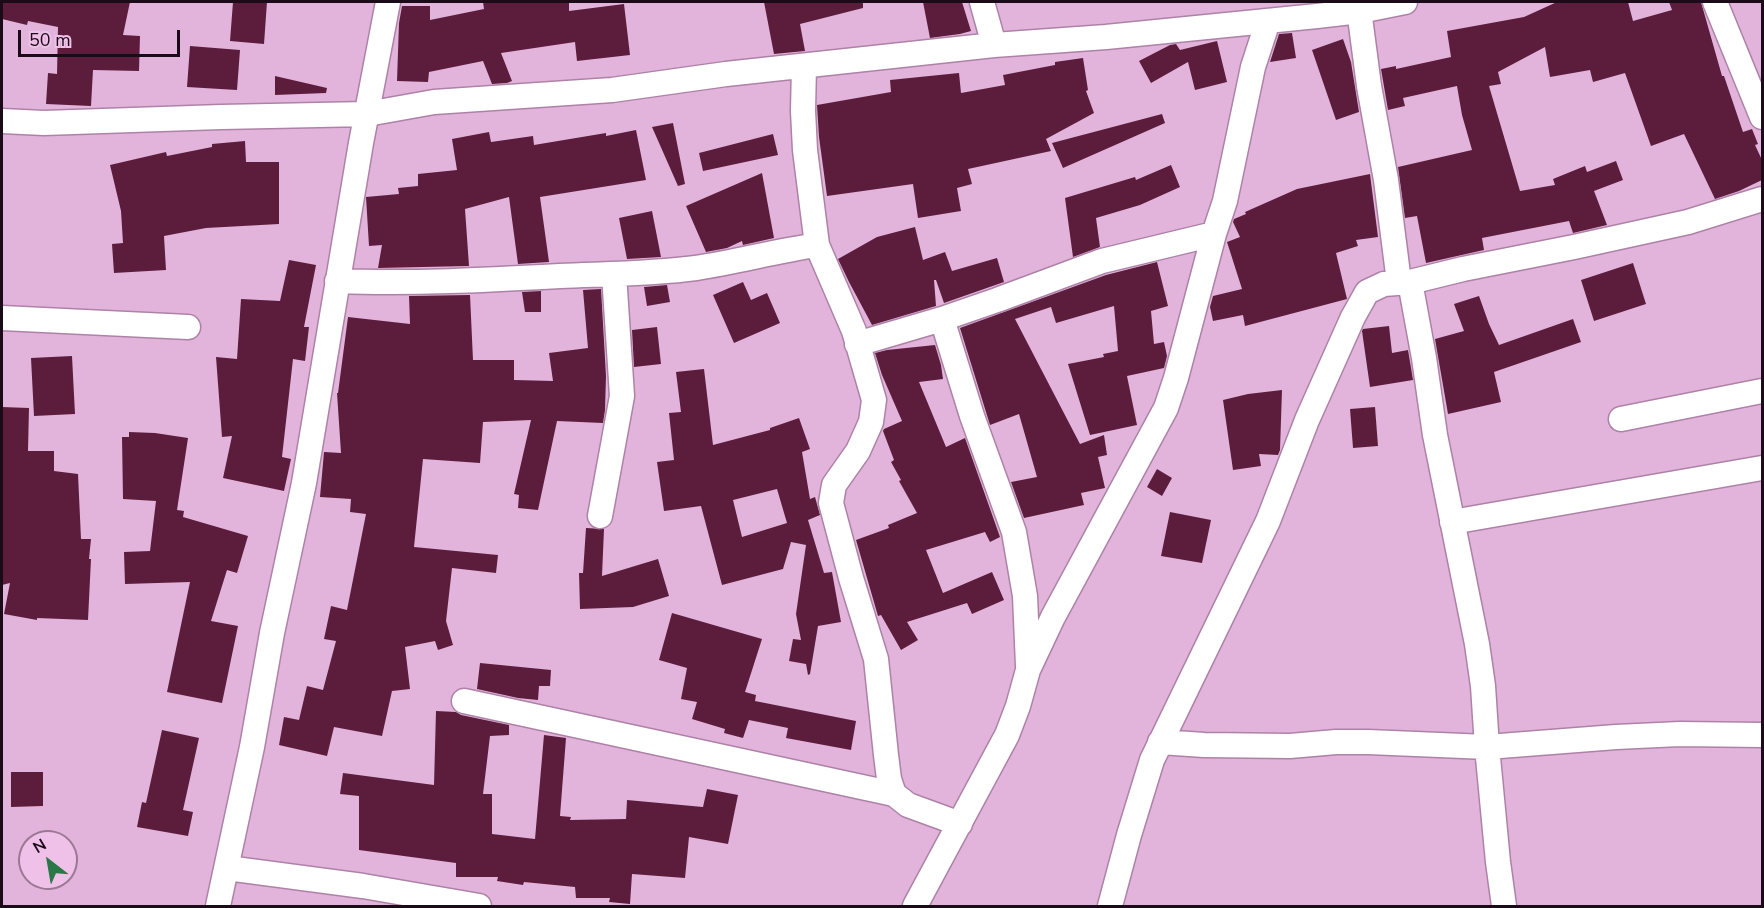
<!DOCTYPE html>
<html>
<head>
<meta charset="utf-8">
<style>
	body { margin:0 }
	#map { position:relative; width:1764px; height:908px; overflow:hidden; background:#e3b4db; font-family:"Nunito Sans",sans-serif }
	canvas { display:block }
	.frame { position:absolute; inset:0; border:3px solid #1b0b18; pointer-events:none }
	.north { position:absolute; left:18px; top:830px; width:60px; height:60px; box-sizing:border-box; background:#f0c1e8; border:2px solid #9b7895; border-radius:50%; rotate:329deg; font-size:16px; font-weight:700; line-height:24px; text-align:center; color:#1b0b18 }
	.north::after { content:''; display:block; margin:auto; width:21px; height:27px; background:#2b7847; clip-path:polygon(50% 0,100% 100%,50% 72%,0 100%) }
	.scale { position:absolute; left:18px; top:30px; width:162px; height:27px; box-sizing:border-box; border:3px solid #1b0b18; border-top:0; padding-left:8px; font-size:18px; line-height:21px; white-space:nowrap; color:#1b0b18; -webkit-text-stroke:4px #f0c1e8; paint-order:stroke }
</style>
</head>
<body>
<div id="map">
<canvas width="1764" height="908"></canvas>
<div class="frame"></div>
<div class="north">N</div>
<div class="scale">50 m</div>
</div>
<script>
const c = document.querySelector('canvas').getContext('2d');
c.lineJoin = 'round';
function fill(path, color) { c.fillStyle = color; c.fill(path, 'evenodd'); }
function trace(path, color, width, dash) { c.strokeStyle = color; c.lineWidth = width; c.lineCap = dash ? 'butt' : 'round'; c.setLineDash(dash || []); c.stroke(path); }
fill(new Path2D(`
	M2 2H130L123 35 140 36 139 71 93 70 91 106 46 104 48 73 57 74 58 27 28 21 27 25 2 19Z
	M233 2H267L264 44 230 41Z
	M483 2H569V11L624 4 630 55 577 61 575 42 501 53 512 81 507 83 492 84 483 61 429 72 428 82 397 81 399 23 402 6H430V20L484 9Z
	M764 2H863V8L800 24 805 51 774 54Z
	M923 2H962L971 31 960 34 930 38Z
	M1557 2H1628L1633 21 1672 10 1669 2H1701L1722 76H1724L1743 132 1752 129 1758 144 1755 145 1762 160V180L1739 191 1715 199 1684 134 1651 146 1625 73 1593 82 1590 70 1550 77 1545 47 1498 72 1501 84 1489 86 1520 191 1555 185 1553 179 1585 166 1587 172 1616 161 1623 180 1594 191 1607 225 1573 233 1569 221 1482 238 1484 250 1426 263 1417 216 1405 218 1398 167 1472 150 1462 115 1457 86 1403 98 1405 106 1388 110 1381 69 1396 66V69L1451 57 1447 31 1524 17Z
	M1292 33 1296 58 1270 62 1279 34Z
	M1343 39 1351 62 1359 112 1336 120 1312 50Z
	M1217 41 1227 82 1195 90 1188 62 1151 83 1139 61 1170 45 1176 44 1180 50Z
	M190 46 240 50 237 90 187 87Z
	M1083 58 1088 90 1086 91 1094 113 1046 139 1051 151 968 169 972 184 957 188 961 211 918 218 913 184 827 196 819 137 817 105 891 92 890 80 959 73 961 93 1005 85 1003 75 1055 65V62Z
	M275 76 327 88 326 93 275 95Z
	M1162 114 1165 123 1063 168 1052 143Z
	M673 123 685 184 678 186 652 127Z
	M636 130 646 180 540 197 549 262 518 264 509 197 465 209 469 266 378 268 382 245 369 246 366 197 399 194 398 188 418 186V174L457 170 452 139 489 132 491 142 533 136 534 145 606 133V136Z
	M773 134 778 155 703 171 699 153Z
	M245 141 246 162H279V224L206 228 164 236 166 270 114 273 112 244 123 243 121 211 110 165 166 152 167 156 212 147V144Z
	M1171 165 1180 187 1140 205 1096 218 1100 247 1073 257 1065 198 1135 177 1136 180Z
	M762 173 774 238 743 245 742 241 727 248 706 252 686 206Z
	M1370 174 1378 237 1356 240 1358 246 1336 253 1347 299 1245 326 1243 315 1213 321 1210 307 1213 296 1242 289 1227 242 1240 237 1233 222 1234 219 1246 214 1245 212 1297 189Z
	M652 211 661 257 627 259 619 218Z
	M915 227 923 260 945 252 952 271 997 258 1004 282 944 303 936 280H934L936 306 872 325 849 282 838 259 877 237Z
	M289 260 316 265 304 327H309L305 361 293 359 282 457 291 459 284 491 223 478 232 436 222 437 216 357 237 359 241 299 280 301Z
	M1157 262 1168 306 1151 311 1154 344 1164 342 1167 356 1164 368 1127 376 1137 425 1090 435 1068 364 1104 357 1103 354 1118 351 1114 306 1056 323 1051 307 1015 319 1080 444 1104 435 1107 455 1098 457 1105 488 1081 493 1084 505 1024 518 1011 482 1037 477 1019 414 990 425 960 328 1106 275Z
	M1633 263 1646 304 1594 321 1581 280Z
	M743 282 751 300 767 293 780 323 734 343 713 295Z
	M667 285 670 302 647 306 644 287Z
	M601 289 606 376 605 410 603 423 557 421 538 510 518 508 519 495 514 494 531 420 483 422 480 463 423 459 414 547 498 555 496 573 452 568 446 621 453 645 438 650 435 641 405 647 410 689 392 691 382 736 334 727 327 756 279 745 284 717 299 720 307 686 323 690 336 641 324 639 331 606 347 610 366 514 350 512 351 499 320 497 324 452 341 453 337 393H338L348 317 410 324 409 296 470 295 473 360H514V380L553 381 549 353 588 348 583 290Z
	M541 291V312H525L522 292Z
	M1479 296 1489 324 1499 345 1573 319 1581 342 1494 372 1501 402 1448 414 1435 339 1464 331 1454 304Z
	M1389 326 1392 353 1408 350 1413 380 1370 387 1362 331 1363 329Z
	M657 327 661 364 634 367 632 330Z
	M935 345 941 365 943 379 919 382 946 447 965 438 1000 537 990 542 985 532 926 550 943 593 992 572 1004 600 972 614 967 603 907 622 918 640 901 650 881 615 878 616 856 540 889 528 888 525 917 513 899 481 901 480 891 462 894 460 883 431 884 429 902 421 882 375 875 353 887 350Z
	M72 356 75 414 34 416 31 358Z
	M704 369 713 445 770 430V428L799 418 810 449 802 452 810 499 815 497 820 515 808 520 824 573 832 572 841 622 818 626 810 674 808 675 806 664 789 661 793 639 801 640 796 614 806 545 791 542 783 569 722 585 701 506 664 511 657 462 674 460 669 413 681 412 676 372ZM777 489 787 523 742 537 733 500Z
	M1282 390 1280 450 1278 455 1259 454 1261 466 1233 470 1223 400 1248 394Z
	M2 407 29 408 28 451H54V471L78 474 81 539H91L89 559H91L88 620 37 618V620L4 614 10 583 2 585Z
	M1375 407 1378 446 1353 448 1350 409Z
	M129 432 155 433 188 438 177 510 184 511 183 517 248 536 237 573 227 570 211 621 238 626 222 703 167 692 190 582 125 584 124 552 150 551 156 501 123 499 122 437H129Z
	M1157 469 1172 478 1162 496 1147 487Z
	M1170 512 1211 520 1202 563 1161 556Z
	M586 528 604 529 602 576 658 559 669 596 633 607 580 609 579 573H583Z
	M672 613 762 639 745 692 756 695 755 701 856 721 851 750 786 738 788 728 749 720 743 738 724 733 725 729 692 719 697 702 681 699 687 668 659 660Z
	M480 663 551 670 550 686H539L538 700 518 698 477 689Z
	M436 711 456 712 461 715 509 725V735L490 736 483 794H492V834L535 839 544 735 566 738 560 816 571 817 570 820 626 819 627 800 703 807 707 789 738 795 728 844 689 837 685 878 632 874 630 904 609 902 610 898H576L575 887 524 882 523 885 497 881 498 877H456V863L359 850V796L340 794 343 773 434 785Z
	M162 730 199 738 183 810 193 812 188 836 137 827 142 802 146 803Z
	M11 772H43V806L11 807Z`), '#5c1d3d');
const minor = new Path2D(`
	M982 2 994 45
	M1358 2 1369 86 1386 180 1399 282
	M1715 2 1762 117
	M804 66 803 111 805 150 817 245 854 331 874 400 871 422 858 451 834 485 831 503 851 578 876 659 886 755 889 779 894 794
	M2 121 44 123 221 117 367 114 434 102 612 90 726 74 994 45 1106 37 1317 16 1360 11 1405 2
	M337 281C411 284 486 280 560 276 605 274 651 274 696 268 736 262 776 251 817 245
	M1410 282 1424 358 1435 435 1477 644 1483 686 1487 747 1498 862 1504 906
	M2 318 188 327
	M942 319 972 416 1014 532 1025 596 1028 666
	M857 344 942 319 997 300 1102 261 1214 234
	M1621 419 1762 391
	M600 516 622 396 614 274
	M1452 522 1762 468
	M464 701 894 794 908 805 960 824
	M1160 742 1204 745 1290 746 1336 742H1368L1487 747 1616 737 1680 734 1762 735
	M227 868 363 886 479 906
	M218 906 252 747 272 633 304 483 361 143 388 2
	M915 906 1007 735 1018 706 1028 670 1053 617 1166 408 1176 378 1214 234 1225 201 1253 67 1268 21
	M1110 906 1129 835 1152 760 1268 521 1307 420 1353 317 1367 292 1384 284 1410 282 1463 269 1574 247 1688 222 1762 199`);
trace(minor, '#ae82a7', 27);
trace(minor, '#fff', 24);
</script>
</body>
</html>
